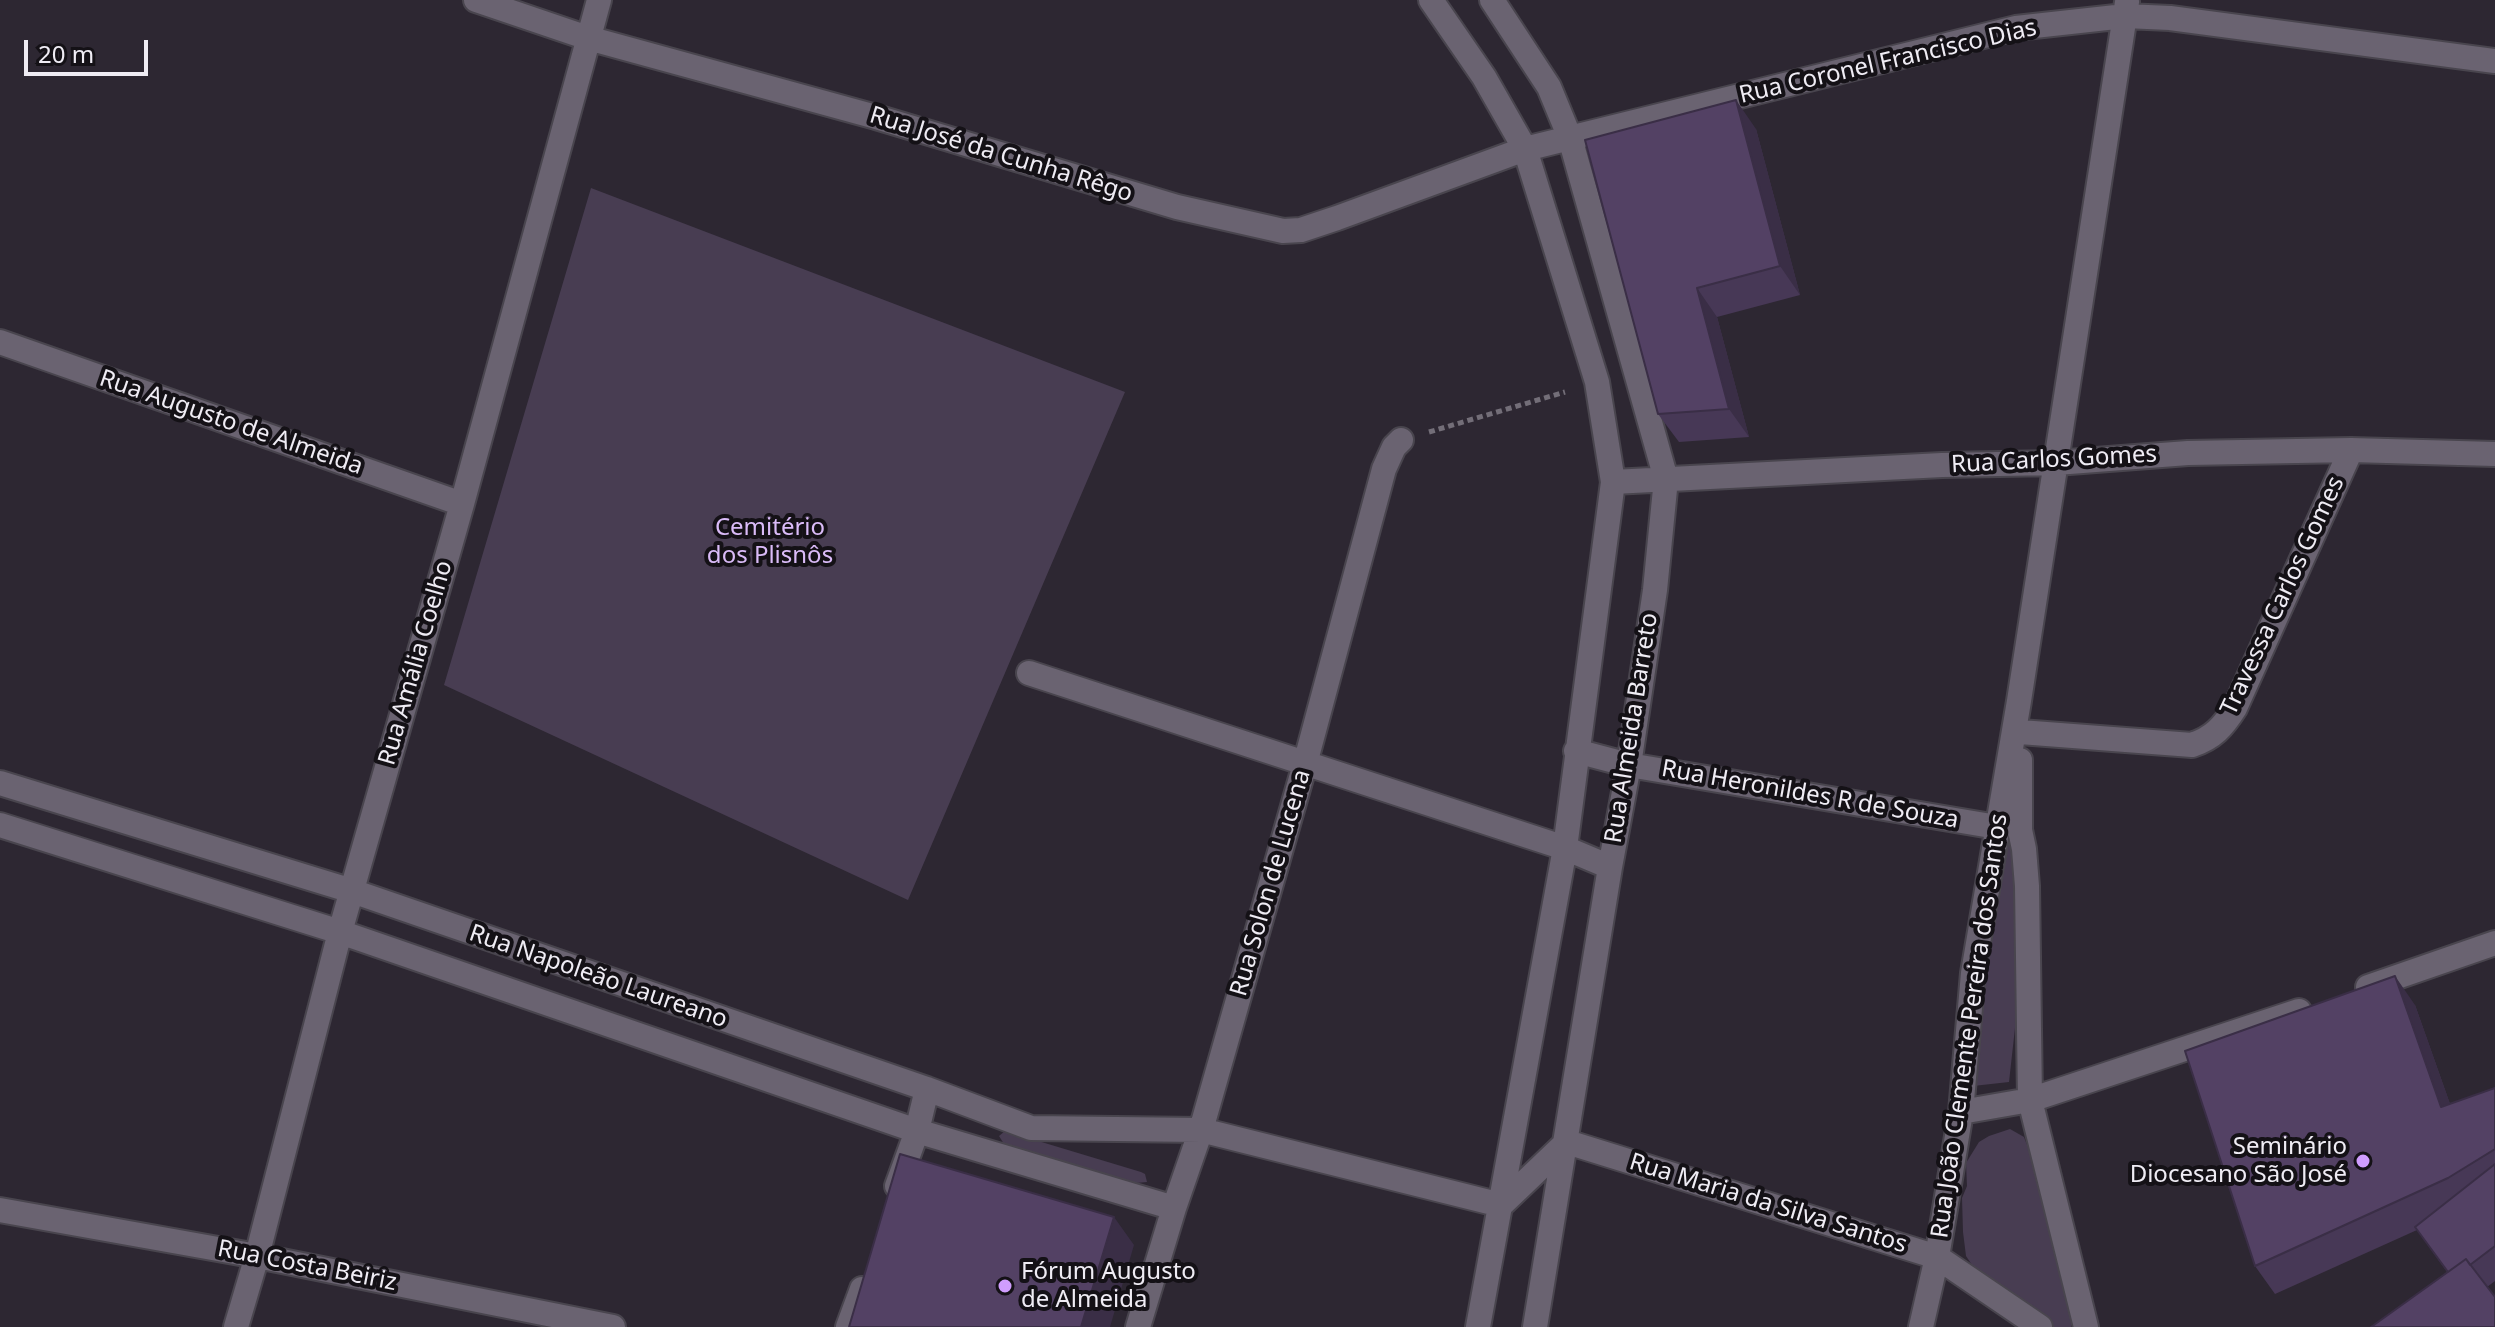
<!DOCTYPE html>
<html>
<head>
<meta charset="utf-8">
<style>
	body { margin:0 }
	#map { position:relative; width:2495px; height:1327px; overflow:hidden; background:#2d2732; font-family:"Noto Sans",sans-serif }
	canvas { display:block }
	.scale { position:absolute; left:24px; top:40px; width:124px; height:36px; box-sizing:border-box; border:4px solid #efecf4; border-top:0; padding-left:10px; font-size:24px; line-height:28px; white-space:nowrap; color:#efecf4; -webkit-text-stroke:6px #141116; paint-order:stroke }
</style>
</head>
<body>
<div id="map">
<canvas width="2495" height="1327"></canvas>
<div class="scale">20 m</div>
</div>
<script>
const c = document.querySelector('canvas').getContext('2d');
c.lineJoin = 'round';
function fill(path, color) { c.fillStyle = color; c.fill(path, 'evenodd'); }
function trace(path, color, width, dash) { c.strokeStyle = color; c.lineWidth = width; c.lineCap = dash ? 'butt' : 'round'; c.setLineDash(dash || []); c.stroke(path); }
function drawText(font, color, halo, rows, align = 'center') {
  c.font = font + ' "Noto Sans",sans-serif'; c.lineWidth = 8; c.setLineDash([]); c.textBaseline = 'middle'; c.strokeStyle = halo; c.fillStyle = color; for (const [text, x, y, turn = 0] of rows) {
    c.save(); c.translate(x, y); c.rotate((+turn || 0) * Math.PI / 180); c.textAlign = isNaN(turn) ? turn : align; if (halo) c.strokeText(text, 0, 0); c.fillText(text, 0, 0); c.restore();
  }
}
fill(new Path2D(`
	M591 188 1125 392 908 900 444 685Z
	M2010 836 2014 846 2017 1010 2009 1082 1973 1086 1980 1005 2005 837Z
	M2010 1129 2024 1137 2032 1158 2043 1208 2054 1230 2059 1253 2067 1303 2071 1314V1327H2054L2047 1323 1972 1265 1966 1256 1963 1232 1962 1198 1967 1186 1966 1163 1979 1142 1989 1136Z
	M1005 1131 1141 1172 1145 1174 1147 1182 1136 1183 1004 1144 999 1136Z`), '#483d52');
const minor = new Path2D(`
	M476 0 588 38 876 117 1177 207 1283 231 1301 230 1337 218 1525 149 2016 28 2125 16 2170 18 2495 61
	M1431 0 1484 77 1525 149 1597 382 1613 482 1565 848 1478 1327
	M1492 0 1549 87 1570 138 1666 479 1655 590 1629 765 1610 867 1535 1327
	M0 342 462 504
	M1613 482 1942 465 2056 463 2188 453 2351 450 2495 454
	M1029 673 1565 848 1610 867
	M2020 732 2192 745C2213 738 2223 727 2235 708L2351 450
	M1576 751 1629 765 1997 827
	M2020 760V830L2024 849 2027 886 2030 1100 2086 1327
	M0 783 352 891 927 1089 1031 1128 1201 1130 1501 1205 1567 1142 1937 1257 2040 1327
	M0 825 340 932 917 1131 1174 1208
	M2368 987 2495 943
	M1961 1112 2030 1100 2299 1011
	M897 1186 917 1131 927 1089
	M0 1210 257 1256 613 1327
	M236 1327 257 1256 340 932 462 504 599 0
	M848 1327 862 1289
	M1138 1327 1174 1208 1201 1130 1305 764 1384 469 1394 447 1401 440
	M1921 1327 1937 1257 1961 1112 1973 973 2019 701 2127 2`);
trace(minor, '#49454e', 28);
trace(new Path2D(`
	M1429 432 1565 392`), '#736e78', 5, [6, 4]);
trace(minor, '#6a6371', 24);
fill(new Path2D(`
	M1756 129 1800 295 1717 317 1749 437 1679 442 1658 414 1585 140Z
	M2415 1005 2450 1104 2495 1088V1281L2487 1287 2447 1272 2417 1230 2275 1294 2255 1266Z`), '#473856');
fill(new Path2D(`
	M1736 100 1756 129 1800 295 1780 266Z
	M1697 288 1717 317 1749 437 1729 409Z
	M2395 976 2415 1005 2461 1135 2441 1107Z
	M1114 1217 1134 1245 1110 1327H1081Z`), '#3a2e46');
const building = new Path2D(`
	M1736 100 1780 266 1697 288 1729 409 1658 414 1585 140Z
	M2395 976 2441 1107 2495 1088V1149L2448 1178 2255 1266 2185 1051Z
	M900 1154 1114 1217 1081 1327H849Z
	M2495 1164V1246L2470 1265 2466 1259 2448 1272 2415 1227Z
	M2466 1259 2495 1297V1327H2371Z`);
fill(building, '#534164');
trace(building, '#3a2e46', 2);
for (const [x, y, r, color] of [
	[2363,1161,8,"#d09dfe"],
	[1005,1286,8,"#d09dfe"]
]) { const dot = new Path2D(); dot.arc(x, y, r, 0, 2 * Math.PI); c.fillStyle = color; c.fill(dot); trace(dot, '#141116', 3); }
drawText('24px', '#efecf4', '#141116', [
	["Rua Coronel Francisco Dias",1888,62,-13],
	["Rua José da Cunha Rêgo",1001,155,17],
	["Rua Augusto de Almeida",231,423,19],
	["Rua Carlos Gomes",2054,460,-3],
	["Travessa Carlos Gomes",2283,596,-65],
	["Rua Amália Coelho",416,663,-74],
	["Rua Almeida Barreto",1632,728,-81],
	["Rua Heronildes R de Souza",1810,795,10],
	["Rua Solon de Lucena",1271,883,-74],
	["Rua Napoleão Laureano",598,977,19],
	["Rua João Clemente Pereira dos Santos",1970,1026,-82],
	["Rua Maria da Silva Santos",1768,1204,17],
	["Rua Costa Beiriz",307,1266,11]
]);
drawText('24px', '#dabbf8', '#141116', [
	["Cemitério",770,528],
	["dos Plisnôs",770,556]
]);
drawText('24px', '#efecf4', '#141116', [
	["Seminário",2347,1147],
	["Diocesano São José",2347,1175],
	["Fórum Augusto",1021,1272,"left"],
	["de Almeida",1021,1300,"left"]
], 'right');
</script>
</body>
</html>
